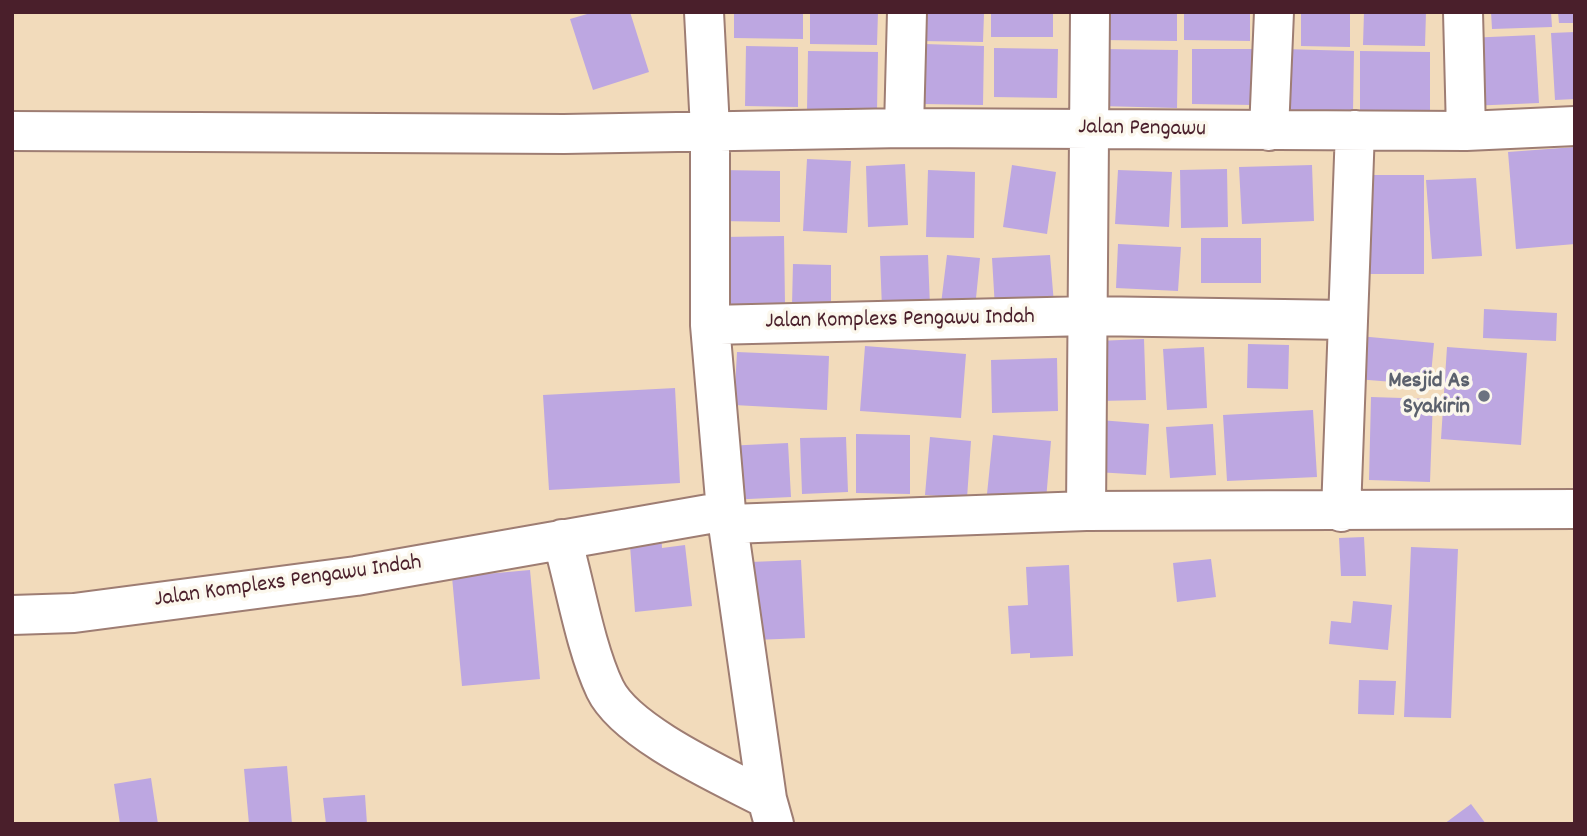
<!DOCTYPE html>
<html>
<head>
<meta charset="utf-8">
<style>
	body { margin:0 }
	#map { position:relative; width:1587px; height:836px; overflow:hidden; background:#f2dbbb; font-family:Dekko,sans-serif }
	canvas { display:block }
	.frame { position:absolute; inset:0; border:14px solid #4a1f2b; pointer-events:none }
</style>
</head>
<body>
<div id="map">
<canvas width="1587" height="836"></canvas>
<div class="frame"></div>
</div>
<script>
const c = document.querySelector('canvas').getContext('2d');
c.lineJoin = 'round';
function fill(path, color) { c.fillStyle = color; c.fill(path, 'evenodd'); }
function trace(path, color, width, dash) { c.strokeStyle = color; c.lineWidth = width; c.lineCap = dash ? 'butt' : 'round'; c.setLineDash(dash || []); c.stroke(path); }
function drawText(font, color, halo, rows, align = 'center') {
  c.font = font + ' Dekko,sans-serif'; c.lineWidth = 7; c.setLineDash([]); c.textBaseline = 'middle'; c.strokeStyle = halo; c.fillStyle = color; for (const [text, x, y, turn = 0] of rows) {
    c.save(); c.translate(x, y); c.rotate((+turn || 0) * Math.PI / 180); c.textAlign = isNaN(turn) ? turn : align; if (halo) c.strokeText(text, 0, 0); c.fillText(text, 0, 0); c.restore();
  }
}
fill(new Path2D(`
	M594 12H630L649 72 593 90 570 19Z
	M734 12H803V39L734 38Z
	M810 12H878L877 45 810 44Z
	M920 12 984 14 983 42 920 41Z
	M991 12H1053V37H991Z
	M1101 12H1177V41L1102 40Z
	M1184 12H1250V41L1184 40Z
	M1301 12H1350V47L1301 46Z
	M1364 12H1426L1425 46 1363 45Z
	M1491 12H1551L1552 27 1492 29Z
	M1558 12H1575V23H1559Z
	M1575 32V99L1555 100 1551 33Z
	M1535 35 1539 103 1469 106 1467 38Z
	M925 44 984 46 983 105 924 104Z
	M746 46 798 47V107L745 106Z
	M994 48 1058 49 1057 98 994 97Z
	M1101 49 1178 50 1177 108 1100 106Z
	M1192 49H1254L1253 105 1192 104Z
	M1284 49 1354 51 1353 112 1283 111Z
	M808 51 878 52 877 111 807 110Z
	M1360 51 1430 52V113L1360 112Z
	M1575 147V244L1516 249 1508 152Z
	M807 159 851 161 847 233 803 231Z
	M905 164 908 225 868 227 866 166Z
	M1012 165 1056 172 1047 234 1003 227Z
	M1312 165 1314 221 1242 224 1239 167Z
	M1227 169 1228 227 1181 228 1180 170Z
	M721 170 780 171V222L720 221Z
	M928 170 975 172 974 238 926 237Z
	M1118 170 1172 172 1169 227 1115 224Z
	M1362 175H1424V274H1362Z
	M1476 178 1482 256 1432 259 1426 180Z
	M784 236 785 304H726L724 237Z
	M1201 238H1261V283H1201Z
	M1118 244 1181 247 1178 291 1116 288Z
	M928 255 930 307 882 309 880 256Z
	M947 255 980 258 975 308 941 304Z
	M1050 255 1054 304 995 308 992 258Z
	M793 264 831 265V306L792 305Z
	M1484 309 1557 313 1556 341 1483 338Z
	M1359 336 1434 343 1430 385 1356 379Z
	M1144 339 1146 400 1099 401 1097 341Z
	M1248 344 1289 345 1288 389 1247 388Z
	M865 346 966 354 961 418 860 411Z
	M1204 347 1207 408 1167 410 1163 349Z
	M1447 347 1527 353 1521 445 1441 439Z
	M737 352 829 356 827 410 734 405Z
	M1057 358 1058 411 992 413 991 360Z
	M675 388 680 483 549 490 543 395Z
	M1371 397 1433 399 1430 482 1369 480Z
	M1313 410 1317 477 1227 481 1223 415Z
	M1100 420 1149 424 1146 475 1096 472Z
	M1213 424 1216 475 1170 478 1166 427Z
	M856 434 910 435V494L856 493Z
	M993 435 1051 441 1046 500 987 494Z
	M846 437 848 492 802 494 800 438Z
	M930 437 971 441 967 498 925 495Z
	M788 443 791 497 727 500 725 446Z
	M661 530 662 548 685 545 692 606 635 612 629 532Z
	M1364 537 1366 576H1341L1339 538Z
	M1411 547 1458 549 1451 718 1404 717Z
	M1211 559 1216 597 1177 602 1173 563Z
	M801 560 805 638 754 640 750 562Z
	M1069 565 1073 656 1030 658V653L1011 654 1008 606 1028 605 1026 567Z
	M530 570 540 679 462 686 452 577Z
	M1353 601 1392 605 1388 650 1329 644 1331 621 1351 623Z
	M1359 680 1396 681 1394 715 1358 714Z
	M287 766 292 824H249L244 769Z
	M151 778 158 824H120L114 784Z
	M365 795 367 824H326L323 798Z
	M1471 804 1486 824H1444Z`), '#bda7e1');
const minor = new Path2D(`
	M704 12 710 129V325L726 511 767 799 774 824
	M1463 12 1466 131
	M904 128 907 12
	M12 131 564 134 904 128 1466 131 1575 126
	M1269 131 1274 12
	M710 325 1089 316 1348 320
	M1086 511 1090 12
	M1341 512 1355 130
	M730 524 1086 511 1575 509
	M562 539C575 584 585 647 605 689 626 733 723 776 767 799
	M12 615 74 613 356 576 726 511`);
trace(minor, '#9e7d73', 42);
trace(minor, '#fff', 38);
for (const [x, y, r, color] of [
	[1484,396,7,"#6b7280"]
]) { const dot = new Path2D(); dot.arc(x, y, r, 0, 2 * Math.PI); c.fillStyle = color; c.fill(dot); trace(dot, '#fbf7ec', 2.5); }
drawText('23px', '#4a1f2b', '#fbf7ec', [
	["Jalan Pengawu",1142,130,1],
	["Jalan Komplexs Pengawu Indah",900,321,-1],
	["Jalan Komplexs Pengawu Indah",288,583,-8]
]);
drawText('bold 23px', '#5b616d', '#fbf7ec', [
	["Mesjid As",1470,383],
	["Syakirin",1470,409]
], 'right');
</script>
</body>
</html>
